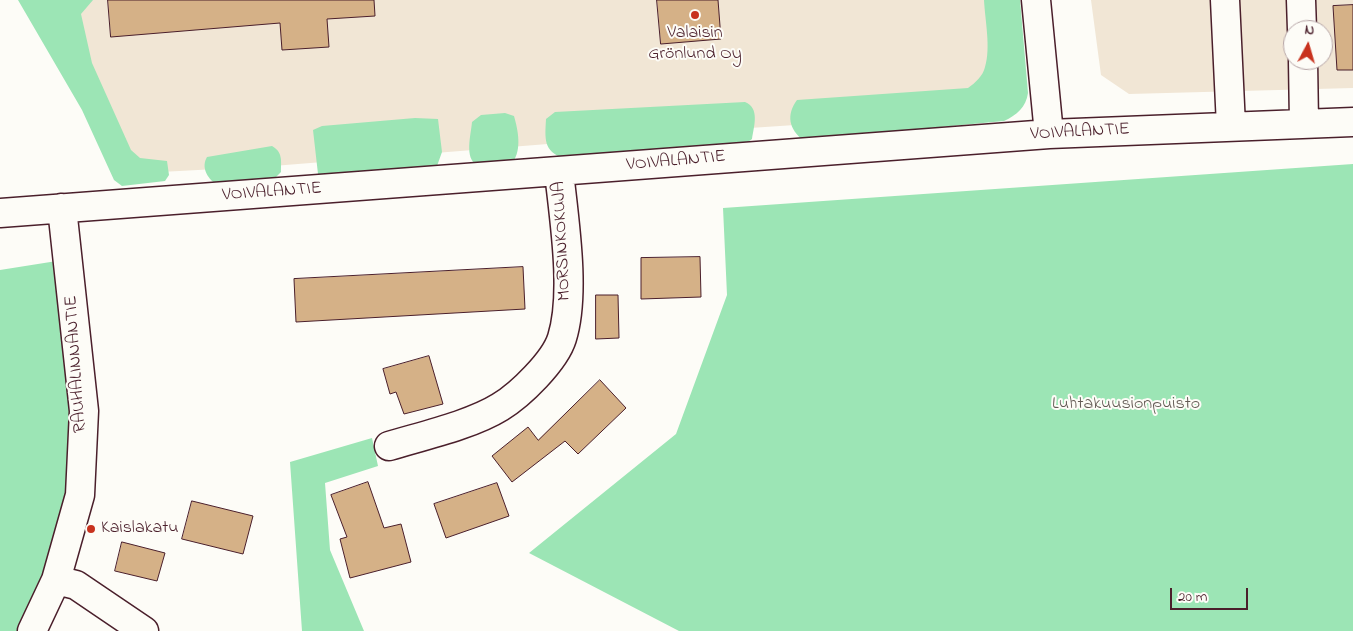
<!DOCTYPE html>
<html>
<head>
<meta charset="utf-8">
<style>
	body { margin:0 }
	#map { position:relative; width:1353px; height:631px; overflow:hidden; background:#fdfcf7; font-family:"Indie Flower",sans-serif }
	canvas { display:block }
	.north { position:absolute; left:1283px; top:20px; width:50px; height:50px; box-sizing:border-box; background:#fdfcf7; border:1px solid #b5a4a5; border-radius:50%; rotate:6deg; font-size:14px; font-weight:700; line-height:20px; text-align:center; color:#4a1f2b }
	.north::after { content:''; display:block; margin:auto; width:18px; height:22px; background:#c8321e; clip-path:polygon(50% 0,100% 100%,50% 72%,0 100%) }
	.scale { position:absolute; left:1170px; top:588px; width:78px; height:22px; box-sizing:border-box; border:2px solid #4a1f2b; border-top:0; padding-left:6px; font-size:15px; line-height:18px; white-space:nowrap; color:#4a1f2b; -webkit-text-stroke:4px #fdfcf7; paint-order:stroke }
</style>
</head>
<body>
<div id="map">
<canvas width="1353" height="631"></canvas>
<div class="north">N</div>
<div class="scale">20 m</div>
</div>
<script>
const c = document.querySelector('canvas').getContext('2d');
c.lineJoin = 'round';
function fill(path, color) { c.fillStyle = color; c.fill(path, 'evenodd'); }
function trace(path, color, width, dash) { c.strokeStyle = color; c.lineWidth = width; c.lineCap = dash ? 'butt' : 'round'; c.setLineDash(dash || []); c.stroke(path); }
function drawText(font, color, halo, rows, align = 'center') {
  c.font = font + ' "Indie Flower",sans-serif'; c.lineWidth = 4; c.setLineDash([]); c.textBaseline = 'middle'; c.strokeStyle = halo; c.fillStyle = color; for (const [text, x, y, turn = 0] of rows) {
    c.save(); c.translate(x, y); c.rotate((+turn || 0) * Math.PI / 180); c.textAlign = isNaN(turn) ? turn : align; if (halo) c.strokeText(text, 0, 0); c.fillText(text, 0, 0); c.restore();
  }
}
fill(new Path2D(`
	M26 0H1005L990 112 735 129 273 166 123 174Z
	M1091 0H1353V88L1129 94 1101 75ZM1293 30H1323V60H1293Z`), '#f1e6d5');
fill(new Path2D(`
	M18 0H93L81 14 92 63 131 150 140 158 167 161 169 175 165 181 122 186 114 180 82 110Z
	M984 0H1020L1028 93C1026 107 1017 115 1004 121L803 140C789 129 786 115 797 100L968 88C975 83 983 76 985 67 991 48 985 20 984 0Z
	M745 102C760 108 754 126 752 139L744 145 564 158C543 152 545 138 546 119L555 112Z
	M505 113 514 116C518 130 522 149 513 162L477 165C464 158 471 135 472 122L481 115Z
	M415 118 438 119 442 152 437 166 429 170 320 176 318 174 313 130 322 126Z
	M272 146C283 152 281 161 281 172L275 178 216 184C207 178 201 167 207 157Z
	M1353 164V631H679L529 553 676 434 727 295 723 208Z
	M63 260 80 495 32 631H0V270Z
	M372 438 378 466 325 483 330 550 364 631H302L290 462Z`), '#9ce5b5');
const building = new Path2D(`
	M108 0H374L375 16 327 19 329 47 282 50 280 23 111 37Z
	M657 0H718L721 39 661 44Z
	M1353 5V70H1337L1333 6Z
	M700 257 701 297 641 299V258Z
	M523 267 525 309 296 322 294 279Z
	M596 295H618L619 338 596 339Z
	M429 356 443 404 404 414 396 392 390 394 383 369Z
	M600 380 626 408 578 454 565 441 512 482 492 456 528 427 538 440Z
	M368 482 384 528 401 524 411 562 350 578 340 539 347 537 331 495Z
	M497 483 509 516 446 538 434 504Z
	M192 501 253 516 243 554 182 539Z
	M122 542 165 553 157 581 115 571Z`);
fill(building, '#d5b187');
trace(building, '#4a1f2b', 1);
const minor = new Path2D(`
	M1036 0 1049 134
	M1225 0 1231 126
	M1301 0 1302 30
	M1303 60 1304 123
	M0 213 1049 134 1353 122
	M389 446C422 436 471 425 500 407 520 395 555 361 562 338 576 293 564 219 559 172
	M56 580 76 585 144 631
	M32 631 56 580 80 495 84 411 62 208`);
trace(minor, '#4a1f2b', 31);
trace(minor, '#fdfcf7', 28);
for (const [x, y, r, color] of [
	[695,15,5,"#c8321e"],
	[91,529,5,"#c8321e"]
]) { const dot = new Path2D(); dot.arc(x, y, r, 0, 2 * Math.PI); c.fillStyle = color; c.fill(dot); trace(dot, '#fdfcf7', 2); }
drawText('18px', '#4a1f2b', '#fdfcf7', [
	["Valaisin",695,34],
	["Grönlund Oy",695,55],
	["Kaislakatu",101,529,"left"]
]);
drawText('18px', '#4a1f2b', '#fdfcf7', [
	["VOIVALANTIE",1080,133,-3],
	["VOIVALANTIE",676,162,-5],
	["VOIVALANTIE",272,193,-4],
	["MORSINKOKUJA",563,241,-93],
	["RAUHALINNANTIE",77,364,-94]
]);
drawText('18px', '#635a54', '#fdfcf7', [
	["Luhtakuusionpuisto",1126,405]
]);
</script>
</body>
</html>
